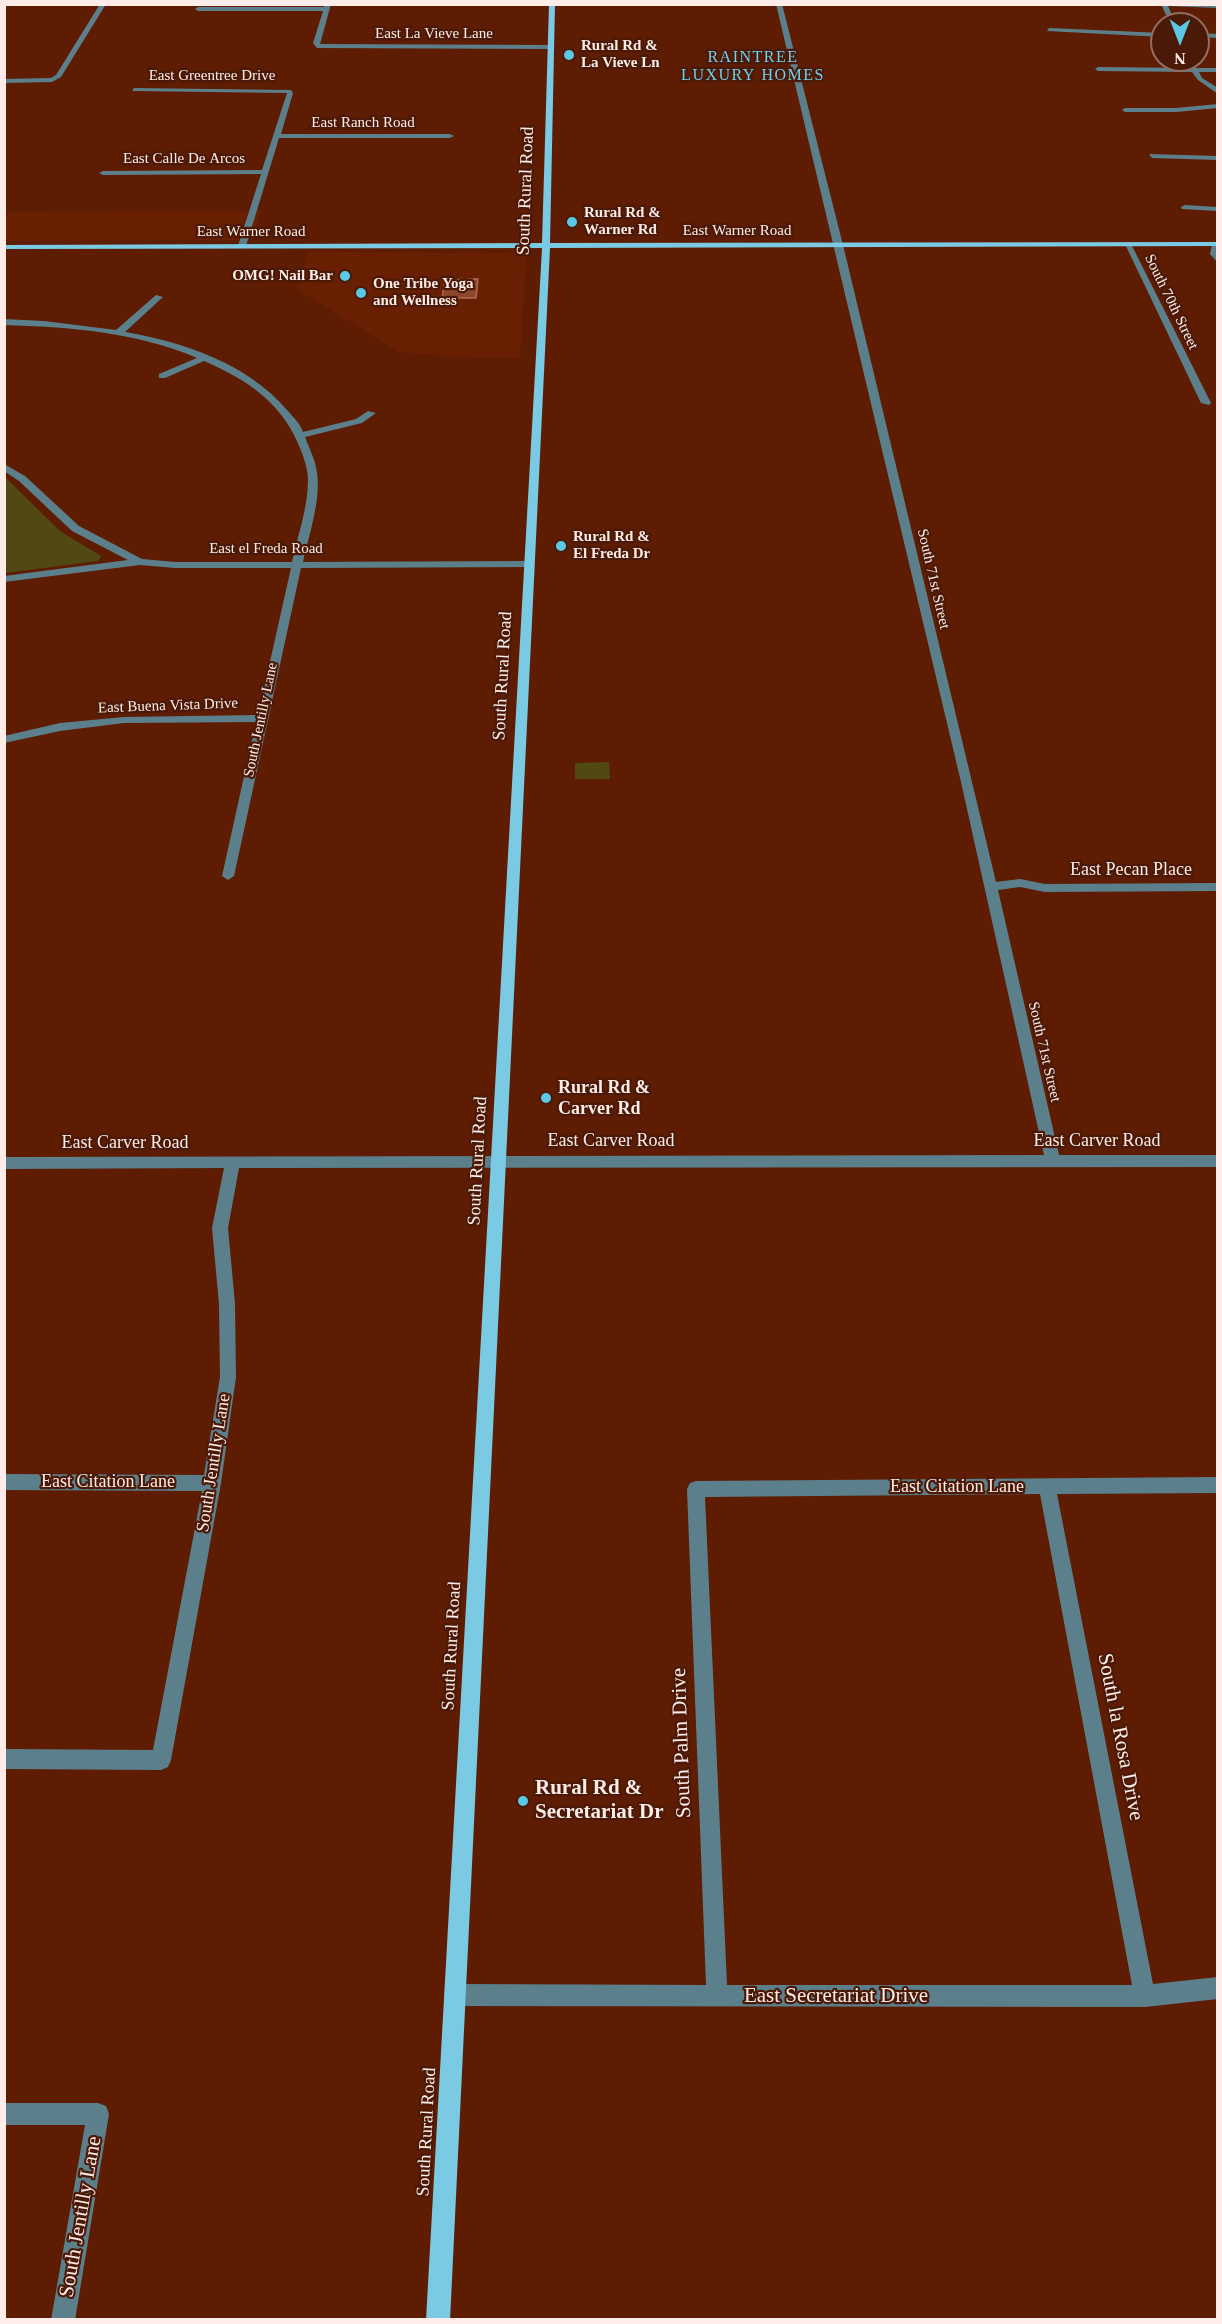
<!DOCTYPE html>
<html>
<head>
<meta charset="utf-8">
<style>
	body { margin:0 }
	#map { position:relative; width:1222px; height:2324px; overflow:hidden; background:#5e1d03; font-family:"Times New Roman",serif }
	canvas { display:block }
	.frame { position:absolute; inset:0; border:6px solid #fdece7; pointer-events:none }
	.north { position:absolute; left:1150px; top:12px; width:60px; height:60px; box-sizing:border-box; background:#4b1907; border:2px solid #926d61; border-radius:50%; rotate:180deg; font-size:16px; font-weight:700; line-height:24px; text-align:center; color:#fdece7 }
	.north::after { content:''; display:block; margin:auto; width:21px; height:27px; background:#5bc8e6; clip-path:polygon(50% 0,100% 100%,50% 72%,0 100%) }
</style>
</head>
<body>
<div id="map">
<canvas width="1222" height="2324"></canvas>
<div class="frame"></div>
<div class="north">N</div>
</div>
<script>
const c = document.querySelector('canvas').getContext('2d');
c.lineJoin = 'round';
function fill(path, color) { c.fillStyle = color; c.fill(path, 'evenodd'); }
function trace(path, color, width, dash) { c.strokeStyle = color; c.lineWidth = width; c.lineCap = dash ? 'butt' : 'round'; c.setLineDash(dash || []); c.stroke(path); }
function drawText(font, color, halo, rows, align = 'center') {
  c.font = font + ' "Times New Roman",serif'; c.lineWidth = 4.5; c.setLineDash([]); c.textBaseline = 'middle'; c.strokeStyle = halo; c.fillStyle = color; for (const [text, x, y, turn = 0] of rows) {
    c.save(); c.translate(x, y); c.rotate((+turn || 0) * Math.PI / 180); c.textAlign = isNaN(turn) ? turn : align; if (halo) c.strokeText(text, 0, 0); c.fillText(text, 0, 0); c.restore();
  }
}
fill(new Path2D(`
	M261 211 251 240 5 241 4 212Z
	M308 252 514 253 524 255 526 258 520 358 457 357 399 352 297 289Z`), '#692002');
fill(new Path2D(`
	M5 477 60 531 101 556 98 561 5 573Z
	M609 762 610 779H575V763Z`), '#514813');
const building = new Path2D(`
	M478 279 476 298H442L445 280Z`);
fill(building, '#8c472f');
trace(building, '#b26950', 1.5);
fill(new Path2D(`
	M100 4H106L61 77 52 82 4 83V79L51 78 56 75Z
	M325 4H331L320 44 551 45 554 47 551 49 317 48 313 43 323 11H198L195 9 198 7H324Z
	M776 4H782L843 245 996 882 1020 879 1045 884 1218 883V891L1045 892 1020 887 998 890 1059 1155H1218V1167L239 1168 228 1228 235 1304 236 1377 221 1483 171 1760 168 1767 161 1770 4 1769V1749L153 1750 202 1491 4 1490V1474L204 1475 220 1377 219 1304 212 1228 224 1168 4 1169V1157L1044 1155 961 782Z
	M1161 4H1218V8L1168 6 1176 24H1170Z
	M1049 28 1162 33V37L1047 31Z
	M1198 33 1218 34V38L1198 37Z
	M1191 63 1196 68H1218V72H1199L1202 78 1218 88V94L1198 80 1192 72 1098 71 1095 69 1098 67 1189 68 1188 65Z
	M134 88 291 90 293 93 281 134H450L454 136 450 138H279L246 246 242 248 238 246 261 174 103 175 99 173 103 171 262 170 287 93 132 91Z
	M1218 104V108L1176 112H1125L1122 110 1125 108H1176Z
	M1149 154 1218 156V160L1152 158Z
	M1185 205 1218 207V211L1182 209 1181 207Z
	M1124 242 1131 244 1211 403 1209 405 1201 403Z
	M1216 242H1218V263L1210 254 1212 244Z
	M156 295 163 297 125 332C183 342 247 363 287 410 293 417 300 423 303 432L356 419 368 411 376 413 362 423 305 437C309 448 316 461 317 473 321 501 309 534 303 562L530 561 535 564 530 567 301 568 234 876 228 880 222 876 256 722 124 723 60 731 4 743V736L60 723 124 717 258 715 291 568H175L140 565 4 582V576L128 560 72 531 19 481 4 471V464L25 476 79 526 142 559 175 562H292C298 535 308 507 308 480 308 470 305 462 302 453 284 404 250 381 204 361L165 378H159V374L197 358C137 332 69 327 4 325V319L44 321 116 330Z
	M1218 1477V1493L1057 1494 1153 1984 1218 1977V1999L1145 2007 455 2006 447 2003 444 1995 447 1987 455 1984 706 1985 687 1489 690 1483 696 1481ZM1040 1494 1132 1985H727L705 1497Z
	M4 2103H98L106 2106 109 2114 75 2320H51L85 2125H4Z`), '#5b808c');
fill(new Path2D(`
	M549 4H555L550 243 1218 242V246L550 248 450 2320H426L542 248 4 249V245L542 243Z`), '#7acae3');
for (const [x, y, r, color] of [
	[569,55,6,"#5bc8e6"],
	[572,222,6,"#5bc8e6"],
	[345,276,6,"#5bc8e6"],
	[361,293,6,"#5bc8e6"],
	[561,546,6,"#5bc8e6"],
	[546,1098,6,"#5bc8e6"],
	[523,1801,6,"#5bc8e6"]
]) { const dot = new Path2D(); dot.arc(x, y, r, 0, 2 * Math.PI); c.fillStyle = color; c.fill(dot); trace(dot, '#4b1907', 2); }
drawText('15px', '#fdece7', '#4b1907', [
	["East La Vieve Lane",434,34],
	["East Greentree Drive",212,76],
	["East Ranch Road",363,123],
	["East Calle De Arcos",184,159],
	["East Warner Road",737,231],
	["East Warner Road",251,232],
	["South 70th Street",1171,302,64],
	["East el Freda Road",266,549],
	["South 71st Street",933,579,77],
	["East Buena Vista Drive",168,706,-2],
	["South Jentilly Lane",261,720,-78],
	["South 71st Street",1044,1052,77]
]);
drawText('bold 15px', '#fdece7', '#4b1907', [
	["Rural Rd &",581,46],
	["La Vieve Ln",581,63],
	["Rural Rd &",584,213],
	["Warner Rd",584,230],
	["OMG! Nail Bar",333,276,"right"],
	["One Tribe Yoga",373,284],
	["and Wellness",373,301],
	["Rural Rd &",573,537],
	["El Freda Dr",573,554]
], 'left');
c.letterSpacing = '1.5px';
drawText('16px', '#6fd0ed', '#4b1907', [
	["RAINTREE",753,58],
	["LUXURY HOMES",753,76]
]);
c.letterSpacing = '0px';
drawText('18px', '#fdece7', '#4b1907', [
	["South Rural Road",526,191,-88],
	["South Rural Road",503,676,-87],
	["East Pecan Place",1131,870],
	["East Carver Road",611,1141],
	["East Carver Road",1097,1141],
	["East Carver Road",125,1143],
	["South Rural Road",478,1161,-87],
	["South Jentilly Lane",214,1463,-81],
	["East Citation Lane",108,1482],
	["East Citation Lane",957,1487],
	["South Rural Road",452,1646,-87],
	["South Rural Road",427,2132,-87]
]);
drawText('bold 18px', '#fdece7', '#4b1907', [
	["Rural Rd &",558,1088],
	["Carver Rd",558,1109]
], 'left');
drawText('21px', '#fdece7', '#4b1907', [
	["South la Rosa Drive",1120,1737,79],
	["South Palm Drive",682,1743,-92],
	["East Secretariat Drive",836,1996],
	["South Jentilly Lane",81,2217,-80]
]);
drawText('bold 21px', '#fdece7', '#4b1907', [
	["Rural Rd &",535,1789],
	["Secretariat Dr",535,1813]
], 'left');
</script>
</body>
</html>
